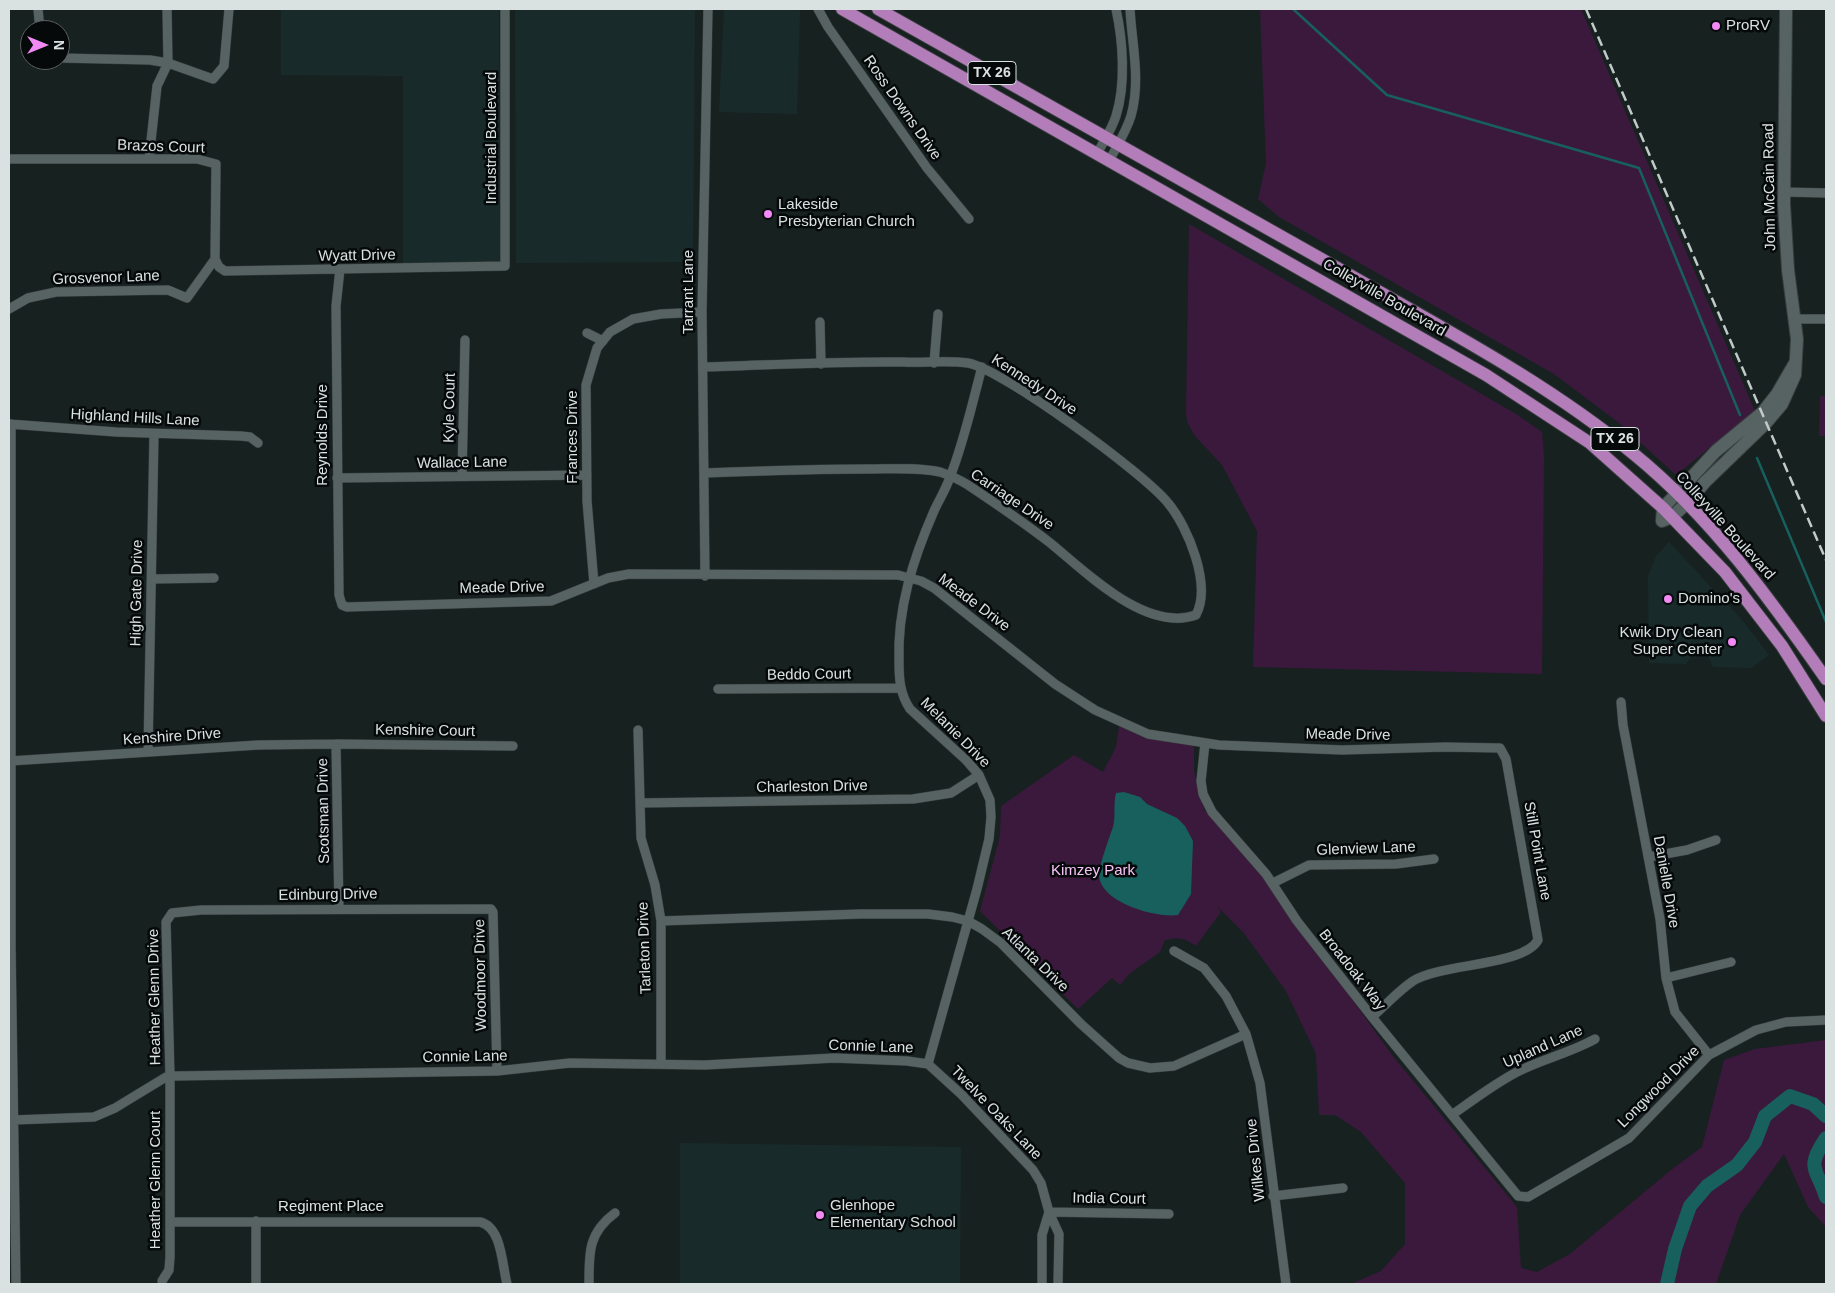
<!DOCTYPE html>
<html>
<head>
<meta charset="utf-8">
<style>
	body { margin:0 }
	#map { position:relative; width:1835px; height:1293px; overflow:hidden; background:#172120; font-family:Arial,sans-serif }
	canvas { display:block }
	.frame { position:absolute; inset:0; border:10px solid #dae1e1; pointer-events:none }
	.north { position:absolute; left:20px; top:20px; width:50px; height:50px; box-sizing:border-box; background:#060909; border:1px solid #5b5f5f; border-radius:50%; rotate:90deg; font-size:14px; font-weight:700; line-height:20px; text-align:center; color:#dae1e1 }
	.north::after { content:''; display:block; margin:auto; width:18px; height:22px; background:#f18af4; clip-path:polygon(50% 0,100% 100%,50% 72%,0 100%) }
</style>
</head>
<body>
<div id="map">
<canvas width="1835" height="1293"></canvas>
<div class="frame"></div>
<div class="north">N</div>
</div>
<script>
const c = document.querySelector('canvas').getContext('2d');
c.lineJoin = 'round';
function fill(path, color) { c.fillStyle = color; c.fill(path, 'evenodd'); }
function trace(path, color, width, dash) { c.strokeStyle = color; c.lineWidth = width; c.lineCap = dash ? 'butt' : 'round'; c.setLineDash(dash || []); c.stroke(path); }
function drawText(font, color, halo, rows, align = 'center') {
  c.font = font + ' Arial,sans-serif'; c.lineWidth = 5; c.setLineDash([]); c.textBaseline = 'middle'; c.strokeStyle = halo; c.fillStyle = color; for (const [text, x, y, turn = 0] of rows) {
    c.save(); c.translate(x, y); c.rotate((+turn || 0) * Math.PI / 180); c.textAlign = isNaN(turn) ? turn : align; if (halo) c.strokeText(text, 0, 0); c.fillText(text, 0, 0); c.restore();
  }
}
fill(new Path2D(`
	M281 9H499L500 263 403 264V76L281 75Z
	M515 9H695L693 262 516 263Z
	M724 9 800 10 797 114 719 112Z
	M1669 542 1744 622 1769 655 1751 668 1713 667 1702 642 1686 664 1649 663 1648 576 1656 556Z
	M680 1143 961 1147 960 1284H680Z`), '#182b2a');
fill(new Path2D(`
	M1260 9H1581L1755 411 1676 475 1619 423 1554 374 1279 217 1258 199 1266 163Z
	M1189 224 1516 414 1542 432 1544 457 1542 674 1253 667 1257 531 1222 465 1195 436 1188 424 1186 415Z
	M1820 396H1826V436H1819Z
	M1119 726 1194 746V771L1204 810 1251 859 1392 1055 1517 1207 1521 1268 1537 1272 1570 1254 1671 1170 1702 1147 1724 1060 1755 1049 1826 1040V1227L1808 1207 1784 1154 1740 1215 1716 1284H1351L1381 1271 1405 1244V1183L1361 1132 1335 1115H1319L1316 1054 1286 991 1243 932 1217 906 1221 912 1196 946C1185 938 1179 937 1165 940L1160 952 1129 974 1120 985 1112 978 1078 1009 980 911 1000 836 1001 806 1074 755 1103 772 1116 747Z`), '#3b193d');
fill(new Path2D(`
	M1124 792 1140 797 1147 804 1177 818 1185 826 1193 841 1191 894 1178 915C1156 918 1100 903 1099 875 1099 866 1109 838 1113 827 1116 817 1113 804 1116 793Z`), '#17605d');
trace(new Path2D(`
	M1293 9 1387 95 1639 168 1740 415
	M1757 458 1826 622`), '#17605d', 2.5);
trace(new Path2D(`
	M1826 1138C1805 1169 1817 1168 1826 1197
	M1667 1284 1675 1249 1690 1206 1707 1186 1737 1165 1755 1142 1765 1116 1790 1096 1813 1104 1826 1116`), '#17605d', 14);
const minor = new Path2D(`
	M38 9 40 30
	M818 9 828 27 927 168 969 219
	M60 58 150 60 168 63 213 79 224 66 229 9
	M1097 154C1103 142 1112 129 1116 116 1126 84 1123 41 1116 9
	M10 159H197L216 164 215 259 219 267 225 271 505 266V9
	M149 159 157 86 168 63 167 9
	M1109 161C1117 146 1126 132 1131 116 1141 80 1132 45 1130 9
	M1784 192 1826 193
	M340 269 336 306 339 595 342 605 347 607 551 601 608 578 629 574 898 575 921 581 934 588 1055 684 1095 710 1148 734 1219 745 1342 750 1445 747 1500 748 1506 759 1538 940C1524 966 1442 963 1413 981 1398 991 1385 1006 1372 1017
	M9 309 28 298 56 292 168 290 187 298 215 259
	M1795 319H1826
	M820 322 821 364
	M587 333 603 341
	M934 363 938 314
	M704 367C770 365 837 361 904 362 924 363 948 360 968 363 1002 369 1145 474 1168 503 1188 527 1212 585 1196 615 1145 633 1084 570 1049 542 1023 522 995 503 968 485 960 480 949 475 940 472 917 467 891 469 868 469 814 469 759 471 705 473
	M9 424 116 432 241 436 250 437 258 443
	M11 424V944L16 1284
	M462 476 465 340
	M337 478 587 475
	M705 576 702 312 708 9
	M152 579 214 578
	M594 584 587 501 586 385 597 348 610 332 633 319 661 314 702 312
	M718 689 900 688
	M1621 702 1623 725 1660 919 1666 978 1675 1012 1709 1055
	M638 730 641 838 655 885 661 921V1064
	M1205 743 1201 781 1203 794 1212 812 1266 874 1297 921 1372 1017 1518 1196 1528 1197 1629 1138 1709 1055 1756 1030 1786 1022 1826 1020
	M336 744 339 909
	M148 752 154 434
	M10 761 258 745 336 744 513 746
	M640 803 913 799 951 793 979 775
	M1648 857 1687 850 1716 840
	M1273 883 1309 865 1396 864 1434 859
	M661 921 860 914H928L952 917 968 921 982 929 1001 943 1081 1024 1119 1058 1128 1063 1150 1068 1174 1066 1246 1034
	M1174 951 1204 968 1226 996 1246 1034 1260 1083 1286 1284
	M1666 978 1731 962
	M928 1064 977 889 989 839 991 817 990 800 979 775 966 760 910 709C900 694 899 679 899 662 897 609 913 559 934 511 939 500 946 489 950 477 964 442 972 404 982 367
	M928 1064 961 1094 1033 1170 1041 1183 1049 1212 1059 1234 1058 1284
	M1452 1115C1473 1100 1494 1084 1517 1072 1542 1059 1570 1053 1595 1039
	M13 1120 94 1117 115 1108 166 1077 175 1076 497 1071 570 1063 705 1065 834 1058 907 1061 928 1064
	M1273 1196 1343 1188
	M1049 1212 1169 1214
	M256 1221V1284
	M170 1222H480C502 1227 502 1265 507 1284
	M162 1281 169 1270 170 1257V1076L166 922 172 913 201 910 491 909 493 912 497 1071
	M589 1284C589 1253 588 1233 615 1213
	M1042 1284V1235L1049 1212`);
const secondary = new Path2D(`
	M1786 9 1784 204 1788 270 1797 339 1795 375 1782 404 1765 424 1705 482 1687 503 1672 517 1662 521 1663 508 1716 451 1762 413 1777 394 1795 363`);
const primary = new Path2D(`
	M842 9 1486 375 1590 443 1663 508 1725 572 1782 646 1826 716
	M878 9C1032 96 1187 182 1341 270 1442 328 1545 381 1635 455 1711 517 1770 599 1826 679`);
trace(minor, '#373e3e', 10);
trace(secondary, '#373e3e', 14);
trace(primary, '#373e3e', 14);
trace(minor, '#576362', 9);
trace(secondary, '#576362', 12);
trace(primary, '#b27db8', 12);
trace(new Path2D(`
	M1586 9 1826 560`), '#c2cac9', 2.5, [10, 5]);
for (const [x, y, r, color] of [
	[1716,26,5,"#f18af4"],
	[768,214,5,"#f18af4"],
	[1668,599,5,"#f18af4"],
	[1732,642,5,"#f18af4"],
	[820,1215,5,"#f18af4"]
]) { const dot = new Path2D(); dot.arc(x, y, r, 0, 2 * Math.PI); c.fillStyle = color; c.fill(dot); trace(dot, '#060909', 2); }
for (const [x, y, w] of [
	[992,73,48],
	[1615,439,48]
]) { const box = new Path2D(); box.roundRect(x - w / 2, y - 11.5, w, 23, 4); c.fillStyle = '#060909'; c.fill(box); trace(box, '#dae1e1', 1); }
drawText('bold 14px', '#dae1e1', null, [
	["TX 26",992,73],
	["TX 26",1615,439]
]);
drawText('15px', '#dae1e1', '#060909', [
	["ProRV",1726,26],
	["Lakeside",778,205],
	["Presbyterian Church",778,222],
	["Domino's",1678,599],
	["Kwik Dry Clean",1722,633,"right"],
	["Super Center",1722,650,"right"],
	["Glenhope",830,1206],
	["Elementary School",830,1223]
], 'left');
drawText('15px', '#dae1e1', '#060909', [
	["Ross Downs Drive",902,108,55],
	["Industrial Boulevard",492,138,-90],
	["Brazos Court",161,147,2],
	["John McCain Road",1770,187,-91],
	["Wyatt Drive",357,256,-1],
	["Grosvenor Lane",106,278,-2],
	["Tarrant Lane",689,292,-90],
	["Colleyville Boulevard",1384,298,30],
	["Kennedy Drive",1034,385,33],
	["Kyle Court",450,408,-89],
	["Highland Hills Lane",135,418,3],
	["Reynolds Drive",323,435,-90],
	["Frances Drive",573,437,-90],
	["Wallace Lane",462,463,-1],
	["Carriage Drive",1012,500,34],
	["Colleyville Boulevard",1725,526,48],
	["Meade Drive",502,588,-1],
	["High Gate Drive",137,593,-89],
	["Meade Drive",974,603,37],
	["Beddo Court",809,675,-1],
	["Kenshire Court",425,731,1],
	["Melanie Drive",955,733,45],
	["Meade Drive",1348,735,1],
	["Kenshire Drive",172,737,-4],
	["Charleston Drive",812,787,-1],
	["Scotsman Drive",324,811,-91],
	["Glenview Lane",1366,849,-2],
	["Still Point Lane",1537,851,80],
	["Danielle Drive",1666,882,80],
	["Edinburg Drive",328,895,-1],
	["Tarleton Drive",645,948,-92],
	["Atlanta Drive",1035,960,44],
	["Broadoak Way",1352,970,52],
	["Woodmoor Drive",481,975,-91],
	["Heather Glenn Drive",155,997,-91],
	["Connie Lane",871,1047,2],
	["Upland Lane",1543,1047,-24],
	["Connie Lane",465,1057,-1],
	["Longwood Drive",1659,1087,-45],
	["Twelve Oaks Lane",996,1113,46],
	["Wilkes Drive",1256,1160,-96],
	["Heather Glenn Court",156,1180,-90],
	["India Court",1109,1199,1],
	["Regiment Place",331,1207]
]);
drawText('15px', '#f7c2f8', '#060909', [
	["Kimzey Park",1093,871]
]);
</script>
</body>
</html>
